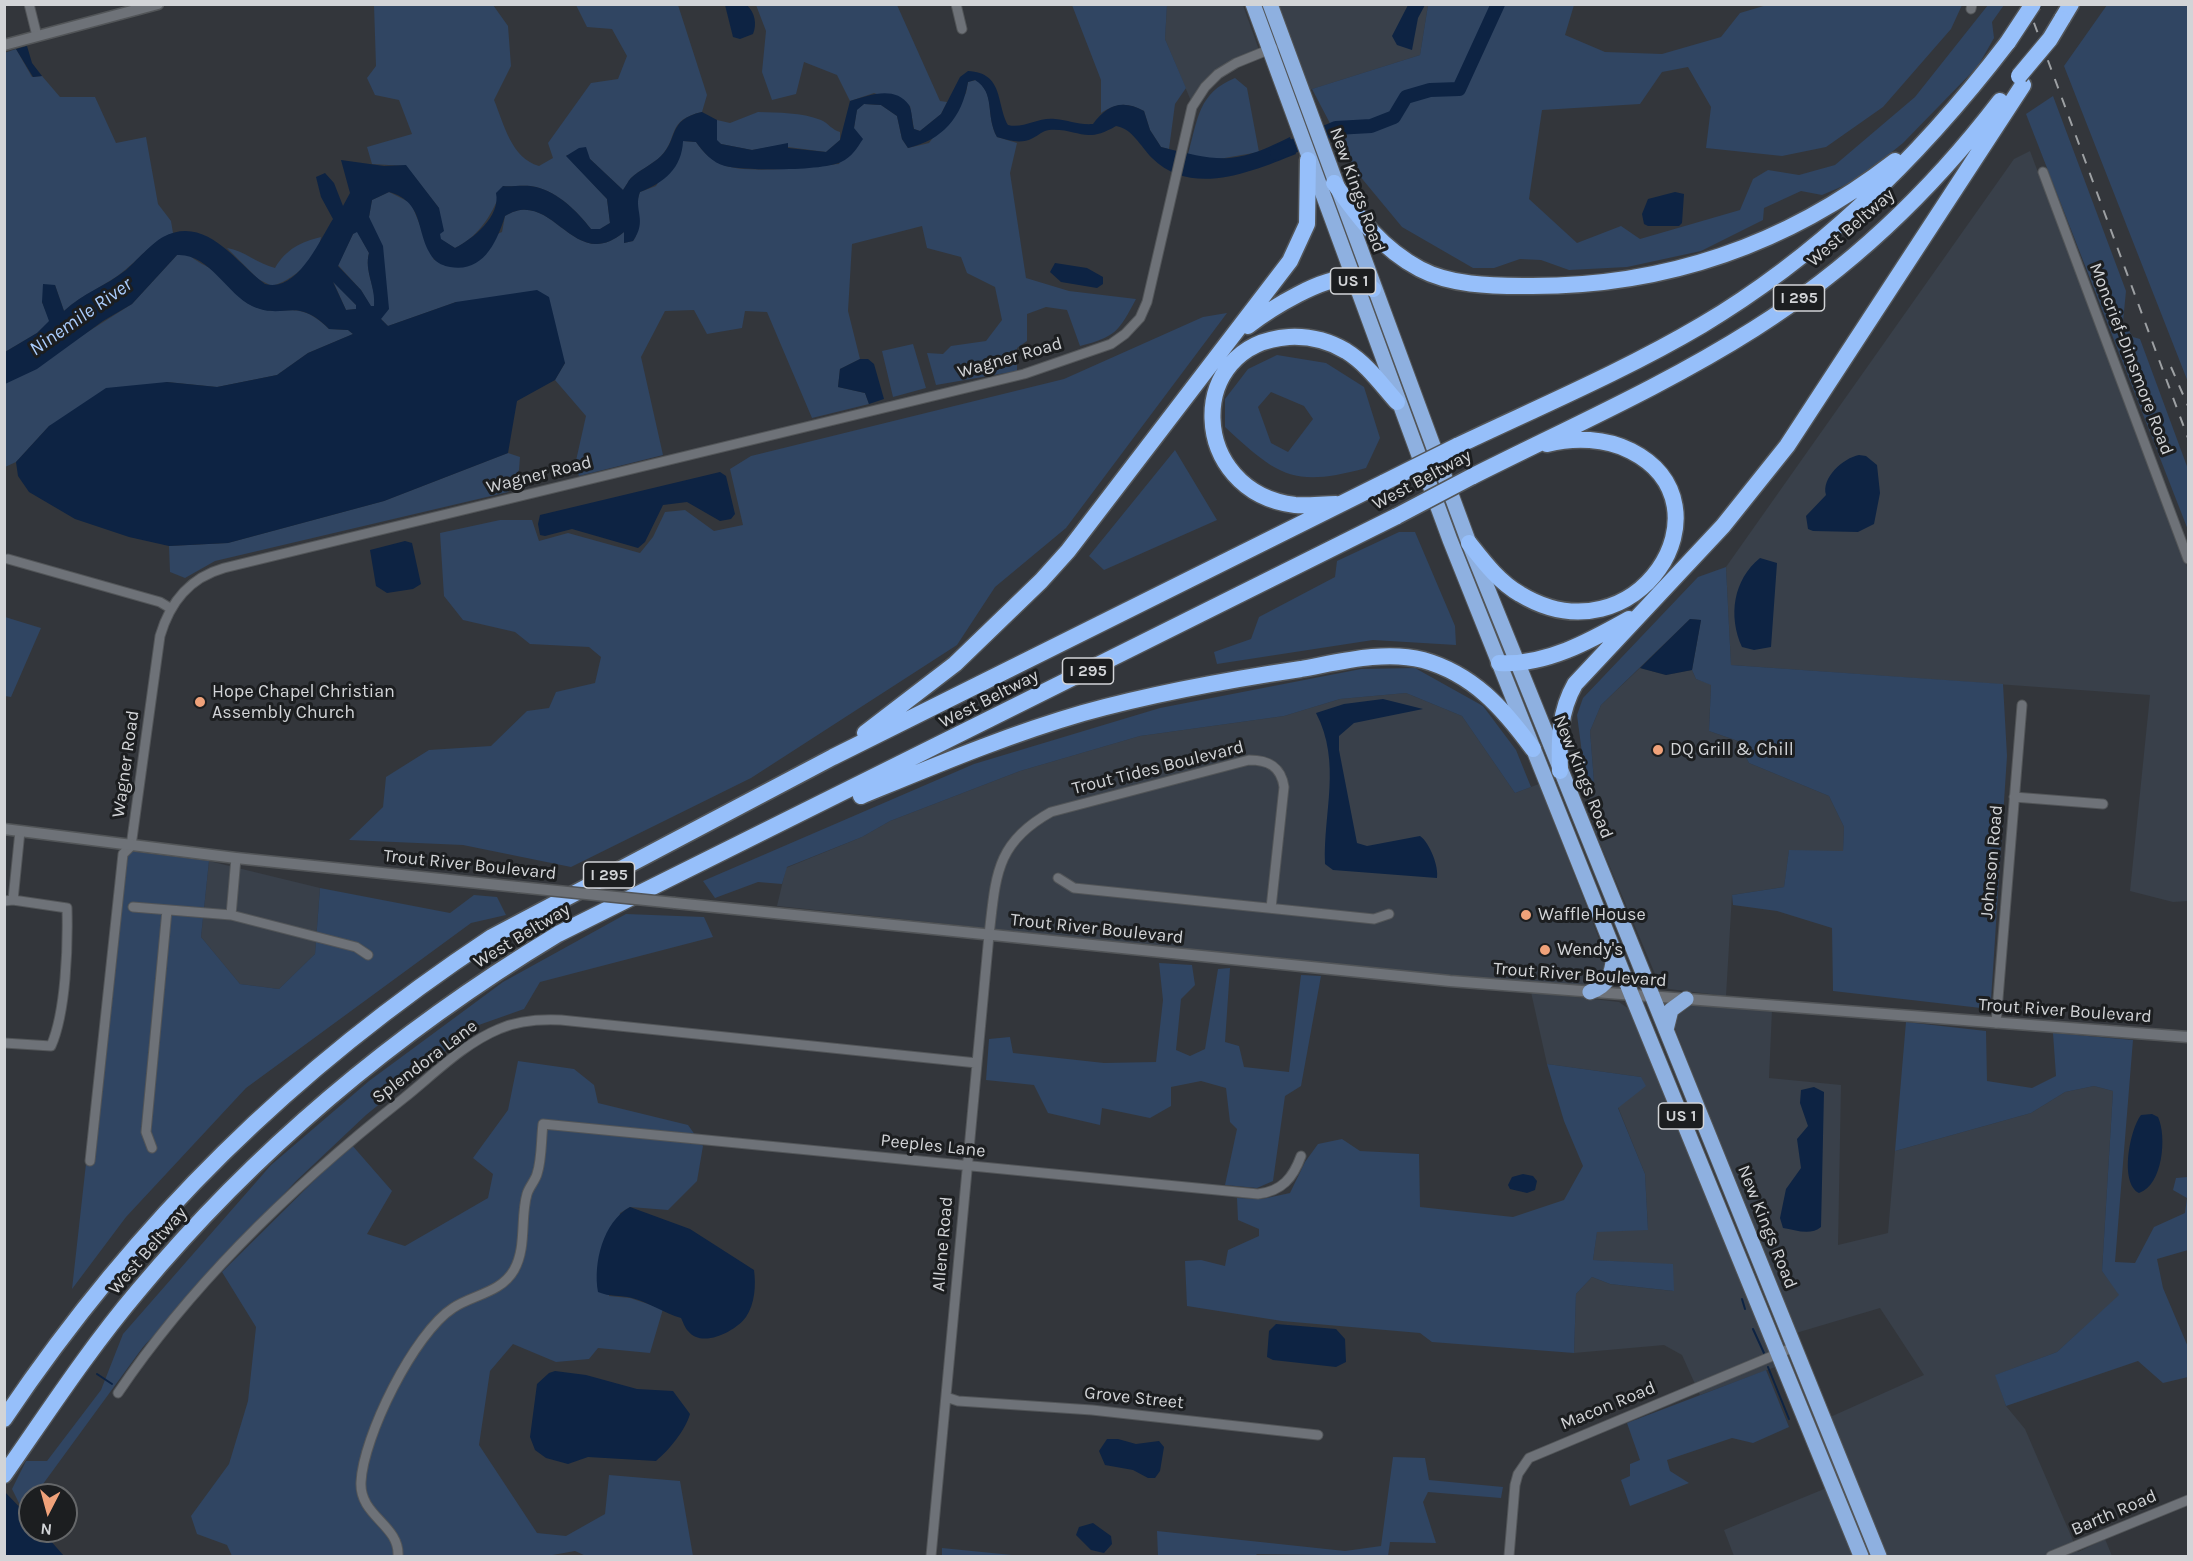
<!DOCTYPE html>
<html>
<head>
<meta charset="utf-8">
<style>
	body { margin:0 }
	#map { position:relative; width:2193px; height:1561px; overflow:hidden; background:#33363b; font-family:Karla,sans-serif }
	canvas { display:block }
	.frame { position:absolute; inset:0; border:6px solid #d2d4d7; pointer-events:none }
	.north { position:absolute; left:18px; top:1483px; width:60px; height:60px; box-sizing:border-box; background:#1c1e20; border:2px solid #656769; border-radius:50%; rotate:186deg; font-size:16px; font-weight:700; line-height:24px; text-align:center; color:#d2d4d7 }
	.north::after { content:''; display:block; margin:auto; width:21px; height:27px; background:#f0a27a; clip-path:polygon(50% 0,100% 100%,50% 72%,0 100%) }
</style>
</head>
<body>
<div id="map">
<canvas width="2193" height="1561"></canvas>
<div class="frame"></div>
<div class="north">N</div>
</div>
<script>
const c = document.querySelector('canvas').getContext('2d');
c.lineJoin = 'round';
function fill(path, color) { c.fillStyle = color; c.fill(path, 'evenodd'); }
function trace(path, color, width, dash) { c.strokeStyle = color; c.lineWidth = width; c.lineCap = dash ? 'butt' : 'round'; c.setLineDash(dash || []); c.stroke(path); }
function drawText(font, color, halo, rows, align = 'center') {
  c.font = font + ' Karla,sans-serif'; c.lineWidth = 6; c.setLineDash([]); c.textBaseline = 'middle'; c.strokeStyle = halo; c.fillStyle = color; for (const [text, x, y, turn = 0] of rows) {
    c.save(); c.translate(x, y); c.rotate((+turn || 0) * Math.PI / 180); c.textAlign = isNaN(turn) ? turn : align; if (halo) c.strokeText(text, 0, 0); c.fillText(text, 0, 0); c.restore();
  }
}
fill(new Path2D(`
	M1167 5H1243L1259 50 1249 54 1191 101 1165 39Z
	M1275 5H1428L1420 55 1306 91Z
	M2030 151 2188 569V901L2173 902 2130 891 2150 695 1731 665 1726 567 2014 159Z
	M1640 668 1666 675 1692 670 1696 679 1711 684 1709 731 1738 741 1749 763 1829 796 1844 827 1843 851H1789L1784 887 1732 895 1726 996 1669 989 1658 981 1594 829 1586 784 1594 782 1590 731 1601 705Z
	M1406 693 1462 716 1515 793 1539 784 1608 962 1603 981 1579 988 1480 980 777 906 786 868 862 837 890 821 1020 771 1140 736 1284 716 1340 699Z
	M209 861 320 888 315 954 279 989 240 984 201 937Z
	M1531 992 1619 1002 1629 1009 1642 1035 1778 1366 1700 1395 1682 1355 1664 1345 1574 1353 1576 1294 1592 1277 1610 1284 1673 1291V1265L1593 1260 1597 1231 1648 1229 1645 1174 1618 1107 1641 1077 1547 1064Z
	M1688 1005 1772 1010 1769 1078 1841 1085 1838 1245 1888 1233 1895 1151 2031 1113 2065 1092 2094 1086 2113 1091 2102 1271 2120 1295 2057 1352 1996 1375 2006 1406 2025 1429 2078 1552 2105 1539 2112 1556H1885L1828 1418 1924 1375 1880 1308 1796 1333 1756 1237 1671 1018Z
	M1829 1487 1856 1556H1734L1724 1530Z`), '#39404a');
fill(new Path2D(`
	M374 5H493L508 26 511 66 494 100C504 124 511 158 539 166L553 158 548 143 591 83 618 79 627 56 612 29 587 27 576 5H678L707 95 702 112C666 120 679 137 661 156 652 165 639 170 631 178 628 181 626 186 623 190L590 159 566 155 607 199 610 223 600 229H591C577 211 559 193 536 187 526 184 513 187 503 186 493 213 481 235 455 248L440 239 439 208 406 166 372 164 367 147 412 134 399 100 375 95 367 78 376 66Z
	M756 5H897L940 101 947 102 941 114 920 131 914 129 910 106 874 93 850 101 837 75 804 62 796 94 772 100 762 72 766 31Z
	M1072 5H1167L1165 39 1186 88 1175 104 1169 149 1161 147 1150 130 1144 111C1127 102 1117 103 1101 113V80Z
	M1428 5H1574L1565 35 1605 52 1662 54 1721 37 1740 13 1767 5H1962L1951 29 1883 107 1826 147 1782 156 1706 148 1711 107 1688 67 1662 72 1640 104 1542 110 1529 199 1577 243 1621 226 1640 239 1740 210 1753 179 1768 170 1799 175 1835 165 1915 97 1988 5H2004L1992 22 1994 38 1978 66 1903 143 1857 180 1822 195 1801 191 1764 208 1763 220 1701 251 1627 267 1569 270 1541 260 1520 259 1494 268H1473L1402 227 1354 169 1312 89 1420 55Z
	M2107 5H2188V382L2064 66Z
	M16 49 32 77 42 76 60 97H95L116 143 146 137 158 204 171 221 173 233C154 240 140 258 125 270 106 286 82 294 64 311L55 285 42 302 50 321 37 333 5 352 4 53Z
	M1235 78 1247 88 1259 152 1213 160 1188 154C1198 119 1198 93 1235 78Z
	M976 80C996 93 985 115 997 137L1017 143 1010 173 1026 278 1069 291 1136 299C1119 331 1116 337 1080 346L1067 310 1046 307 1027 314V341L1017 348V371L936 385 927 353 943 354 951 346 986 341 1002 320 995 287 967 273 961 257 927 248 922 226 852 244 848 311 860 359 840 369 838 387 865 393 869 404 812 418 767 312 745 311 742 328 707 334 694 310 665 311 641 357 663 455 579 476 575 465 586 416 555 380 565 363 456 302 388 326 381 319 369 217 372 200 389 192 411 203 434 260 502 232 505 216C553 186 573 275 624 232V243L633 241C644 226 633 208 640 192L656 186 683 141 696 142C703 152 710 159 721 164 743 175 813 167 839 164L854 128 857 109 864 104 881 105 897 116 902 139 908 148 929 143 966 93 968 82Z
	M2053 96 2126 291 2123 322 2133 337 2140 339 2188 469V530L2026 114Z
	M758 112C779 113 801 112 821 120 828 123 832 130 840 132V140L826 152 788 147V144L752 150 721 144 717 141V120L730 123Z
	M357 231 369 253C364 271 376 287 375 306L371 307 361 290 338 265 353 234Z
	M321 237C318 259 292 281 272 286L258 279 227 248C245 251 258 264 275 268 286 249 301 242 321 237Z
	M188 254C196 262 206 265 215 272 229 281 237 299 253 306 285 320 295 296 329 329L348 330 353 334 308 353 277 375 217 387 167 382 49 426 16 462 5 467V384L132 304 177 255Z
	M333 281 356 305 357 309 346 310Z
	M1227 313 1066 528 995 587 957 645 751 778 571 867 463 845 349 840 383 807 386 777 429 750 491 746 527 711 549 708 556 692 595 683 601 657 589 647 530 644 515 632 463 620 444 596 440 533 500 520H532L539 541 568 533 640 553 653 537 665 512 685 510 714 531 743 525 730 469 751 456 1064 379 1203 317Z
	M913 344 926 388 893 397 882 351Z
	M1277 355 1326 363 1364 387 1380 438 1366 468C1293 488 1278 476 1225 427V399L1248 369ZM1271 392 1304 406 1313 419 1288 452 1271 443 1258 407Z
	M1175 450 1217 520 1104 570 1089 556Z
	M508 453 520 457 519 470 508 492 215 561 185 578 170 572 169 546 228 543 384 501Z
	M1399 532H1415L1455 626 1456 645 1373 640 1217 664 1214 652 1251 639 1259 617 1335 577 1337 561Z
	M1726 567 1731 665 2003 684 2007 756 1991 1000 1981 1008 1833 991 1832 928 1777 911 1733 905 1732 895 1784 887 1789 850 1843 851 1844 827 1829 796 1749 763 1738 741 1709 731 1711 685 1696 679 1692 670 1701 620 1690 619 1601 705 1590 731 1594 782 1586 784 1577 715 1583 698 1698 577Z
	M5 617 41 628 11 697 5 696Z
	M1415 668 1483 706 1516 750 1531 787 1515 793 1462 716 1406 693 1340 699 1284 716 1140 736 1020 771 890 821 862 837 787 867 782 884 758 882 715 898 703 881 974 764 1160 708 1361 669Z
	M121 850 209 861 201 937 240 984 279 989 315 954 320 888 450 913 474 895 497 897 506 915 471 923 246 1088 126 1217 72 1289Z
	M626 914 704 917 713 937 540 982 524 1009 476 1026 366 1115 295 1182 143 1347 35 1495H30V1501L23 1511 12 1489 26 1461H47L101 1390 123 1334 271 1165 369 1081 503 982Z
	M1159 963 1192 965 1195 985 1181 999 1176 1050 1190 1056 1205 1049 1218 969 1230 968 1225 1042 1239 1046 1244 1067 1289 1072 1301 975 1321 976 1301 1086 1285 1096 1273 1181 1257 1188 1225 1185 1237 1129 1230 1122 1226 1088 1201 1081 1171 1087V1106L1150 1118 1102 1108 1100 1125 1048 1113 1034 1085 986 1080 989 1039 1010 1037 1013 1053 1104 1063 1156 1062 1163 1000Z
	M1906 1022 1986 1031 1987 1081 2032 1088 2056 1076 2053 1033 2133 1040 2115 1262 2135 1263 2154 1227 2185 1213 2187 1198 2173 1190 2176 1178 2188 1177V1250L2157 1259 2163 1288 2188 1347V1377L2163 1383 2138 1361 2006 1406 1995 1375 2057 1352 2119 1295 2102 1271 2113 1091 2094 1086 2065 1092 2031 1113 1895 1151Z
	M518 1061 574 1069 594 1085 598 1103 688 1125 703 1146 697 1181 668 1210 630 1207 620 1213 609 1296 630 1298 663 1309 650 1353 598 1348 589 1359 556 1362 513 1344 490 1371 479 1445 537 1533 566 1536 605 1514 609 1475 680 1481 693 1556H586L575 1551 547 1556H232L227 1545 197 1534 191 1516 229 1464 248 1401 256 1327 222 1272 351 1144 392 1191 367 1234 405 1246 488 1198 493 1174 473 1158 508 1110Z
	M1547 1064 1641 1077 1646 1086 1618 1108 1645 1174 1648 1230 1597 1232 1593 1260 1673 1264 1674 1291 1610 1284 1592 1277 1576 1294 1574 1353 1432 1342 1420 1333 1282 1321 1187 1306 1185 1261 1201 1260 1225 1266 1228 1250 1259 1236V1229L1238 1220 1237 1198 1262 1199 1290 1193 1305 1162 1318 1144 1342 1139 1360 1151 1419 1154 1420 1207 1513 1217 1564 1200 1583 1166 1564 1121Z
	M1766 1370 1789 1427 1753 1443 1732 1438 1667 1460 1670 1471 1689 1483 1630 1506 1621 1480 1630 1476V1464L1640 1460 1627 1423Z
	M1393 1457 1425 1458 1429 1480 1503 1487 1501 1498 1428 1492 1423 1502 1436 1543 1390 1542 1388 1556 1257 1554 1255 1556H1158L1157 1531 1345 1551 1381 1546Z
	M942 1548 1022 1556H942Z`), '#304562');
fill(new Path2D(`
	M725 5H747C755 13 757 24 753 34L740 39 733 37Z
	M1408 5H1425L1418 18 1412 50 1397 45 1392 36Z
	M27 46 32 63 42 76 33 77 16 49Z
	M968 71C1004 73 996 103 1008 125 1024 129 1038 117 1055 119 1069 120 1077 125 1093 124 1107 105 1122 99 1144 111L1150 130 1161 147C1221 162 1234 165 1290 137L1296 154C1253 171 1192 198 1152 158 1140 146 1133 129 1116 126 1084 145 1079 128 1049 130 1042 131 1039 135 1033 138 1020 145 1009 140 997 137 985 115 996 93 975 80L968 82C962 118 942 140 908 148L902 139 897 116 881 105 864 104 857 110 854 128 863 139C857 148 852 157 841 162 823 171 746 171 725 166 713 163 703 152 696 142L683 141C682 168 664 183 640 192 633 210 648 220 633 241L624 243V232C573 275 553 186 505 216 497 242 483 273 450 267 444 266 437 263 434 259 414 234 427 203 389 192L372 200 369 217 383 246 389 309 381 319 388 326 456 302 537 290 549 297 565 363 555 380 517 401 508 453 384 501 228 543 169 546 129 537 75 519 29 492 18 476 16 462 49 426 106 388 167 382 217 387 277 375 308 353 353 334 348 330 329 329C295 295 285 321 252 306 227 294 209 253 177 255L132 304 103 321 37 369 5 384V352L37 333 49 321 42 302 43 284 55 285 64 311C83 293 106 286 126 270 136 261 152 243 163 237 206 214 236 263 265 284 298 293 320 239 333 219L321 197 316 177 325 173 334 183 343 206 350 193 341 160 384 166 406 165 439 208 444 231 440 234 441 239 455 248C473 239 501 216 496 193L503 186C513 187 525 184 536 187 559 193 577 211 591 229H600L610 223 607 199 566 156 579 148 586 147 590 159 623 190C626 186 628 181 631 178 639 170 652 165 661 156 679 138 667 120 702 112L717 120V140L721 144 752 150 788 143V148L826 152 840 140 850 101C869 95 895 85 909 105 912 110 912 122 914 129L920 131 941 114 960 77ZM357 232 369 253C364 271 376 287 374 306H371L361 290 338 266 353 234ZM333 282 356 305V309L346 310Z
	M1675 192 1684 194 1682 223 1679 226H1648L1644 224 1642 214 1648 199Z
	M1055 263 1087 268 1103 277V284L1097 288 1061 282 1050 272Z
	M860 359H868L874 364 884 399 869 404 865 393 838 387 840 369Z
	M1859 455 1866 456 1877 465 1880 493 1874 524 1858 532 1813 531 1808 529 1806 516 1826 495C1821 478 1843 458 1859 455Z
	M720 472 726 476 735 514 731 519 720 521 687 502 663 505 645 542 638 548 572 529 545 536 540 535 538 524 540 515Z
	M405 541 412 543 421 584 413 589 387 593 376 586 370 550Z
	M1760 558 1777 563 1771 647 1754 650 1742 647C1728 616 1733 580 1760 558Z
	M1690 619 1701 620 1692 670 1666 675 1640 668Z
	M1383 699 1423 709 1354 723 1339 736V750L1357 843 1367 846 1420 836C1430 843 1439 867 1437 878L1333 870 1325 864C1323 812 1342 763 1316 713L1344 704Z
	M1814 1087 1824 1092 1821 1227C1811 1236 1795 1230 1783 1228L1780 1218 1786 1189 1801 1168 1797 1139 1808 1126 1800 1103 1801 1090Z
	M2152 1114 2158 1117C2167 1136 2163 1185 2139 1193 2119 1183 2130 1129 2141 1115Z
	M1523 1174 1533 1176 1537 1181 1535 1190 1527 1193 1510 1189 1508 1185 1512 1177Z
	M630 1207 690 1229 754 1270C756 1285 755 1304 746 1317 736 1331 702 1349 688 1331 685 1328 683 1322 681 1318 664 1313 650 1303 632 1298 620 1295 610 1297 598 1292 593 1263 603 1222 630 1207Z
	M1276 1324 1336 1329 1345 1339 1346 1362 1336 1367 1273 1360 1267 1357 1269 1331Z
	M555 1371 586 1375 637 1389 673 1391 690 1414C685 1431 669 1450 656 1461L588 1457 568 1464 546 1458 535 1450 530 1437 537 1384 549 1373Z
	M1107 1439H1118L1136 1444 1159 1441 1164 1447 1160 1471 1155 1478H1148L1133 1470 1105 1465 1099 1451Z
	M4 1491 30 1518V1531H42L64 1556H5Z
	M1093 1523 1111 1536 1112 1544 1104 1553 1091 1550 1076 1535 1079 1527Z`), '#0d2343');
trace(new Path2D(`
	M1742 1299 1745 1309
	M1753 1329 1764 1353
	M1768 1367 1789 1419
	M97 1374 112 1384`), '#0d2343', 2);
trace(new Path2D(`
	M1277 153 1336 128 1371 126 1394 117 1406 97 1430 90 1459 89 1498 4`), '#0d2343', 14);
const minor = new Path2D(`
	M29 4 37 36
	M956 4 962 29
	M1971 9 1972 4
	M2043 172 2188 559
	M8 559 160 602 170 608
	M2014 797 2103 804
	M1058 878 1074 888 1374 919 1389 914
	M13 900 20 831
	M4 901 13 900 67 908C68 946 66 1012 51 1046L4 1043
	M133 907 231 915 356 947 368 955
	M231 915 236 858
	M1996 1023 2022 705
	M152 1148 146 1132 167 910
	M90 1161 123 854 131 846 160 636C170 602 189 578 224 568L1024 374 1111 344 1125 334 1140 318 1147 302 1192 107 1205 87 1218 74 1236 63 1273 48
	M118 1393C195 1279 296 1183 404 1098 434 1074 463 1044 499 1029 519 1020 540 1019 561 1020L977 1063
	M946 1397 958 1401 1092 1410 1318 1435
	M398 1556C400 1525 359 1516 361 1482 363 1437 414 1333 453 1308 472 1295 501 1293 514 1270 527 1247 520 1218 527 1194 529 1187 535 1181 537 1174 542 1159 541 1140 543 1124L1258 1194C1282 1191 1293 1178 1301 1156
	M931 1556 989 935C996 876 995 843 1051 812L1249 760C1268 760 1281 766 1284 787L1271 908
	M1509 1556 1515 1485 1518 1474 1529 1458 1794 1347
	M2051 1556 2188 1500`);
const tertiary = new Path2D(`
	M4 45 158 4
	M4 829 236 858 518 887
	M675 903 1450 981 2188 1037`);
const trunk = new Path2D(`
	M1253 4 1450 540 1632 996 1861 1556
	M1270 4 1469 543 1879 1556
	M1590 992C1609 985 1612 974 1614 955
	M1666 1030 1671 1010 1686 999`);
const motorway = new Path2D(`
	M2062 19 2071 4
	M1334 183C1358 217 1382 249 1420 269 1450 285 1490 286 1523 286 1663 288 1785 246 1895 161
	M1248 326C1270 309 1324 275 1353 278 1361 279 1366 284 1373 289
	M1457 446C1539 407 1624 371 1702 325 1823 253 1923 153 2008 42
	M1471 477C1566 429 1664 386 1754 329 1849 269 1932 190 2000 101
	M1336 504C1323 504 1308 506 1295 505 1188 492 1184 344 1289 337 1308 336 1329 341 1346 351 1367 364 1381 384 1397 402
	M1469 543C1484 562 1499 582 1520 594 1636 664 1737 505 1631 451 1606 438 1574 437 1547 444
	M1499 663C1545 666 1590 641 1629 619
	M865 733 955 664 1041 581 1068 551 1290 261 1307 224 1308 160
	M1560 771C1559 740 1559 712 1575 684L1723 526 1787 446 2023 85
	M861 796C934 766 1007 735 1083 713 1155 693 1227 680 1301 669 1340 662 1384 650 1423 660 1473 674 1503 708 1533 749
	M4 1419C137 1221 294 1068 492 937L833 757 1385 482
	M4 1475C48 1412 89 1349 138 1291 257 1148 399 1030 558 934L1397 516`);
trace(minor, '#525558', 11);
trace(tertiary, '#525558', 13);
trace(trunk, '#525558', 17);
trace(motorway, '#525558', 19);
trace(minor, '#6e7278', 9);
trace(tertiary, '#6e7278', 10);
trace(trunk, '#8eb0e0', 15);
trace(motorway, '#96bffa', 16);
trace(new Path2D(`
	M2027 4 2188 438
	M2171 367 2188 406`), '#9da0a3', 2, [10, 10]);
const tertiaryBridge = new Path2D(`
	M518 887 675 903`);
const motorwayBridge = new Path2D(`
	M2008 42 2033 4
	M2019 76 2050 39 2062 19
	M1385 482 1457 446
	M1397 516 1471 477`);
trace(tertiaryBridge, '#525558', 13, []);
trace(motorwayBridge, '#525558', 19, []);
trace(tertiaryBridge, '#6e7278', 10);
trace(motorwayBridge, '#96bffa', 16);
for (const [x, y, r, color] of [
	[200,702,6,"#f0a27a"],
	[1658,750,6,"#f0a27a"],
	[1526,915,6,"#f0a27a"],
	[1545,950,6,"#f0a27a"]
]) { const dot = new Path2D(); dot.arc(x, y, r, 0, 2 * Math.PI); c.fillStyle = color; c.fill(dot); trace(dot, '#1c1e20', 2); }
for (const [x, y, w] of [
	[1353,281,45],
	[1799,298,51],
	[1088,671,51],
	[609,875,51],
	[1681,1116,45]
]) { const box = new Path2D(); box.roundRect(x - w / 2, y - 13, w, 26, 4.5); c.fillStyle = '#1c1e20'; c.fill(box); trace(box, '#d2d4d7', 1.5); }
drawText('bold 16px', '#d2d4d7', null, [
	["US 1",1353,281],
	["I 295",1799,298],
	["I 295",1088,671],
	["I 295",609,875],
	["US 1",1681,1116]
]);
drawText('18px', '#d2d4d7', '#1c1e20', [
	["New Kings Road",1357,190,70],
	["West Beltway",1851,228,-41],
	["Wagner Road",1010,358,-16],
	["Moncrief-Dinsmore Road",2131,359,69],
	["Wagner Road",539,475,-14],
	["West Beltway",1422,480,-28],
	["West Beltway",989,699,-27],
	["Wagner Road",126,764,-82],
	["Trout Tides Boulevard",1158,768,-14],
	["New Kings Road",1583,777,68],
	["Johnson Road",1992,862,-85],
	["Trout River Boulevard",470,865,6],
	["Trout River Boulevard",1097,929,6],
	["West Beltway",522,936,-31],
	["Trout River Boulevard",1580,975,4],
	["Trout River Boulevard",2065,1011,4],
	["Splendora Lane",425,1062,-37],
	["Peeples Lane",933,1146,6],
	["New Kings Road",1767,1227,68],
	["Allene Road",943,1244,-85],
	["West Beltway",148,1251,-49],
	["Grove Street",1134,1398,6],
	["Macon Road",1608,1406,-22],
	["Barth Road",2114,1513,-23]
]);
drawText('18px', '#d2d4d7', '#1c1e20', [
	["Hope Chapel Christian",212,692],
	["Assembly Church",212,713],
	["DQ Grill & Chill",1670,750],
	["Waffle House",1538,915],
	["Wendy's",1557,950]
], 'left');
drawText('italic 20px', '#abcdfd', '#1c1e20', [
	["Ninemile River",81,317,-35]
]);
</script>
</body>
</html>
